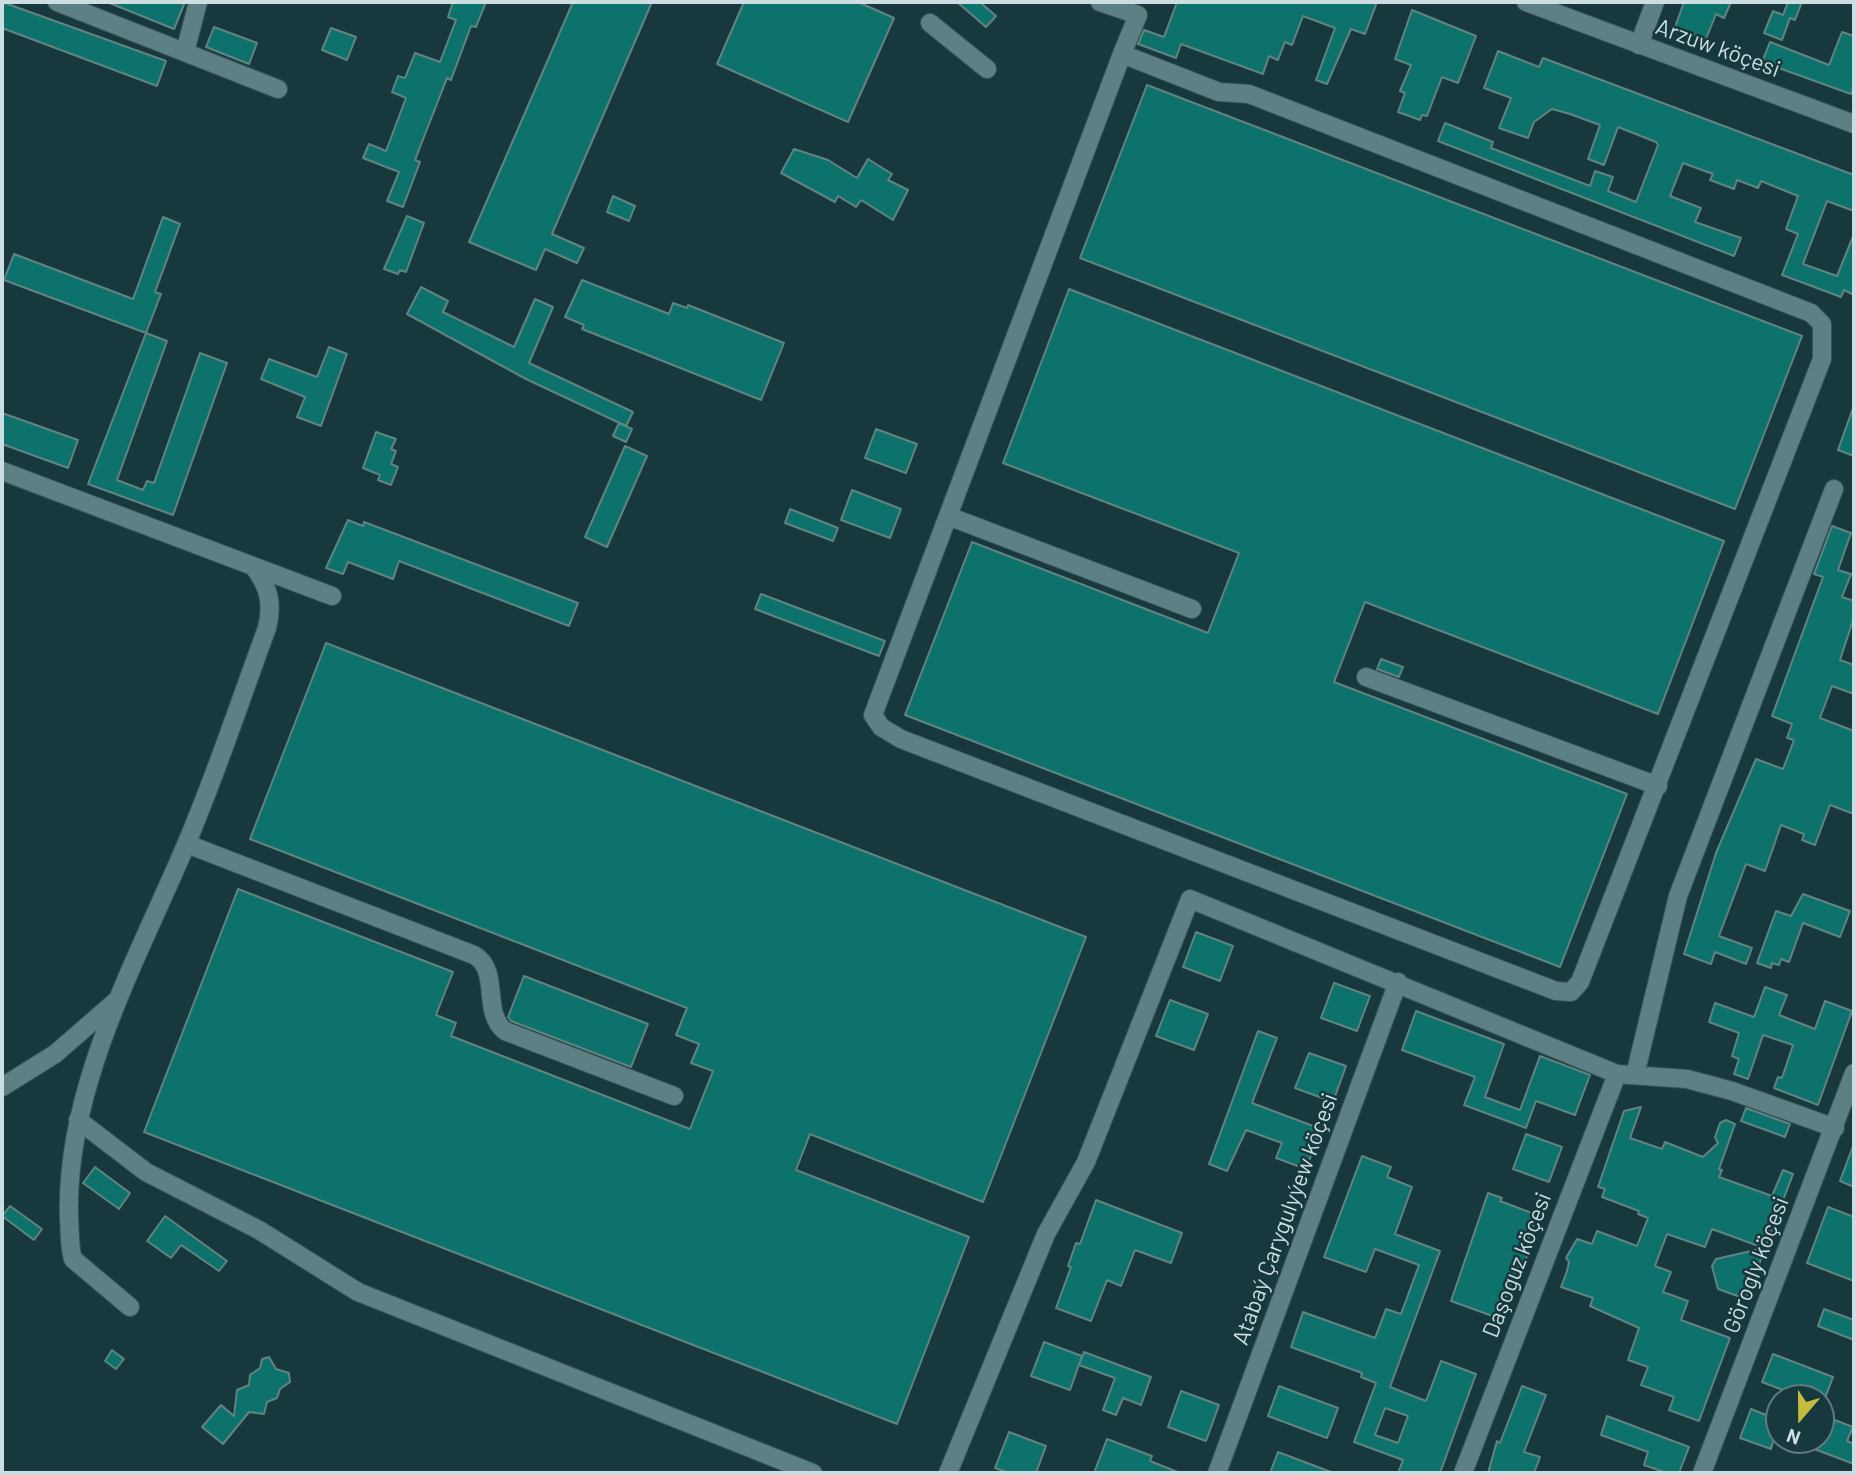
<!DOCTYPE html>
<html>
<head>
<meta charset="utf-8">
<style>
	body { margin:0 }
	#map { position:relative; width:1856px; height:1475px; overflow:hidden; background:#17393e; font-family:Barlow,sans-serif }
	canvas { display:block }
	.frame { position:absolute; inset:0; border:4px solid #ccdee1; pointer-events:none }
	.north { position:absolute; left:1765px; top:1384px; width:70px; height:70px; box-sizing:border-box; background:#17393e; border:2px solid #5f7b7f; border-radius:50%; rotate:200deg; font-size:19px; font-weight:700; line-height:28px; text-align:center; color:#ccdee1 }
	.north::after { content:''; display:block; margin:auto; width:24px; height:32px; background:#c5bc3d; clip-path:polygon(50% 0,100% 100%,50% 72%,0 100%) }
</style>
</head>
<body>
<div id="map">
<canvas width="1856" height="1475"></canvas>
<div class="frame"></div>
<div class="north">N</div>
</div>
<script>
const c = document.querySelector('canvas').getContext('2d');
c.lineJoin = 'round';
function fill(path, color) { c.fillStyle = color; c.fill(path, 'evenodd'); }
function trace(path, color, width, dash) { c.strokeStyle = color; c.lineWidth = width; c.lineCap = dash ? 'butt' : 'round'; c.setLineDash(dash || []); c.stroke(path); }
function drawText(font, color, halo, rows, align = 'center') {
  c.font = font + ' Barlow,sans-serif'; c.lineWidth = 5; c.setLineDash([]); c.textBaseline = 'middle'; c.strokeStyle = halo; c.fillStyle = color; for (const [text, x, y, turn = 0] of rows) {
    c.save(); c.translate(x, y); c.rotate((+turn || 0) * Math.PI / 180); c.textAlign = isNaN(turn) ? turn : align; if (halo) c.strokeText(text, 0, 0); c.fillText(text, 0, 0); c.restore();
  }
}
const building = new Path2D(`
	M2 2 166 61 157 86 2 28Z
	M107 2H185L174 29Z
	M453 2H486L476 27 471 26 451 80 447 78 415 160 420 162 403 207 387 201 399 172 363 158 369 144 386 151 406 98 392 92 398 76 405 78 415 53 440 62 456 20 448 17Z
	M573 2H652L552 234 584 248 577 263 545 249 536 270 469 242Z
	M744 2H858L894 18 848 122 717 64Z
	M957 2H980L996 16 986 27Z
	M1177 2H1377L1365 34 1351 29 1327 84 1316 80 1335 28 1303 16 1292 45 1285 42 1278 60 1269 56 1263 74 1181 44 1176 58 1138 44 1144 30 1164 37Z
	M1684 2H1731L1724 18 1716 14 1706 39 1675 27Z
	M1788 2H1802L1795 20 1790 18 1782 40 1764 33 1773 11 1783 15Z
	M1412 10 1476 36 1458 83 1442 77 1427 116 1422 115 1420 120 1398 112 1405 93 1400 91 1411 65 1395 59Z
	M214 27 257 43 249 64 206 47Z
	M331 28 356 37 347 60 322 50Z
	M1842 32 1854 36V86L1851 94 1762 62 1770 42 1829 65Z
	M1498 51 1539 67 1543 58 1854 175V211L1827 201 1803 264 1837 276 1854 234V295L1844 290 1841 297 1782 275 1798 234 1786 229 1798 196 1761 181 1758 188 1737 180 1734 189 1710 180 1713 174 1683 163 1670 196 1701 208 1695 222 1741 238 1734 256 1438 141 1445 123 1493 142 1491 148 1590 186 1595 171 1613 177 1608 191 1636 202 1658 145 1656 142 1618 127 1604 165 1588 159 1600 125 1570 114 1552 109 1534 122 1528 138 1499 128 1511 98 1484 88Z
	M1147 85 1802 336 1735 509 1080 258Z
	M794 149 828 160 857 178 868 159 892 174 888 180 908 190 893 220 861 200 856 207 838 196 835 202 781 173Z
	M613 196 635 206 629 221 607 212Z
	M407 216 424 223 406 272 400 270 398 274 384 269Z
	M163 217 180 224 155 292 161 294 146 333 167 341 117 480 143 490 147 481 154 483 200 353 227 363 173 515 88 484 146 333 4 280 14 254 133 299Z
	M582 280 669 314 673 303 687 308 688 305 784 343 761 400 582 329 584 325 565 317Z
	M421 287 448 301 443 312 514 347 535 299 553 307 529 363 633 412 626 426 526 379 407 314Z
	M1069 289 1724 541 1658 714 1365 602 1334 682 1627 794 1560 967 905 715 972 542 1208 633 1239 553 1003 463Z
	M329 347 347 354 321 426 297 417 305 397 261 379 269 359 317 377Z
	M1853 408H1854V456L1838 450Z
	M2 413 78 440 68 468 2 444Z
	M619 423 632 429 626 442 613 436Z
	M876 429 917 444 906 473 865 458Z
	M376 432 396 439 391 449 396 451 391 464 398 467 391 485 378 480 380 475 363 468Z
	M625 446 647 456 607 547 585 537Z
	M852 490 901 509 890 538 841 520Z
	M790 509 838 528 833 541 785 523Z
	M348 520 363 526 364 522 578 603 569 626 399 561 393 579 348 562 343 574 326 568Z
	M1832 526 1851 533 1838 570 1851 574 1842 597 1854 601V617L1840 660 1854 665V694L1832 686 1820 718 1854 731V814L1830 805 1815 845 1802 840 1804 834 1781 825 1765 871 1746 864 1719 936 1752 948 1746 964 1715 952 1711 964 1684 954 1716 853 1756 759 1783 769 1794 740 1787 738 1792 724 1772 716 1823 577 1814 574Z
	M761 594 885 641 879 656 755 609Z
	M326 643 1086 937 983 1202 810 1134 796 1170 969 1237 897 1424 144 1132 238 889 453 972 436 1015 456 1023 451 1036 690 1129 713 1071 691 1063 699 1044 676 1035 687 1008 250 839Z
	M1381 659 1403 667 1399 677 1377 669Z
	M1803 894 1850 911 1840 937 1803 923 1789 962 1781 959 1779 965 1772 963 1771 968 1757 963 1776 911 1791 916Z
	M1196 932 1233 946 1220 981 1183 967Z
	M524 976 648 1024 631 1067 511 1021 508 1017Z
	M1334 983 1370 996 1357 1031 1321 1018Z
	M1765 987 1787 995 1779 1015 1815 1029 1825 1001 1852 1011 1818 1105 1774 1088 1778 1077 1782 1078 1793 1045 1763 1035 1748 1079 1734 1074 1739 1059 1732 1056 1739 1033 1709 1022 1715 1003 1754 1017Z
	M1170 1000 1208 1014 1194 1050 1156 1036Z
	M1416 1011 1504 1044 1485 1097 1520 1110 1540 1056 1590 1075 1575 1115 1536 1101 1526 1128 1464 1105 1475 1077 1402 1050Z
	M1258 1031 1277 1038 1252 1103 1321 1129 1306 1169 1276 1158 1282 1143 1246 1130 1227 1171 1209 1164Z
	M1309 1053 1346 1066 1333 1102 1295 1088Z
	M1641 1107 1630 1138 1662 1149 1665 1142 1703 1157 1718 1143 1715 1137 1720 1123 1726 1120 1735 1124 1719 1169 1722 1170 1719 1177 1772 1196 1783 1170 1793 1174 1746 1299 1718 1289 1712 1266 1716 1259 1764 1248 1712 1229 1705 1247 1667 1234 1655 1266 1671 1272 1663 1292 1688 1301 1681 1320 1730 1338 1699 1421 1669 1410 1674 1397 1641 1385 1648 1367 1628 1360 1639 1328 1590 1306 1593 1298 1561 1287 1567 1271 1569 1262 1566 1258 1577 1239 1592 1244 1597 1231 1637 1246 1648 1218 1638 1214 1639 1211 1602 1197 1605 1189 1598 1187 1624 1111Z
	M1746 1108 1790 1124 1785 1137 1741 1121Z
	M1526 1134 1562 1147 1549 1182 1513 1169Z
	M1853 1146H1854V1187L1840 1181Z
	M1362 1156 1391 1167 1387 1177 1412 1187 1395 1234 1440 1251 1390 1387 1426 1401 1441 1361 1476 1374 1440 1473H1398L1403 1460 1354 1442 1376 1383 1361 1377 1362 1373 1291 1347 1303 1312 1375 1338 1386 1309 1401 1314 1419 1265 1375 1249 1366 1272 1324 1257ZM1385 1408 1408 1416 1398 1443 1375 1435Z
	M95 1167 130 1193 119 1209 83 1183Z
	M1488 1193 1502 1198 1500 1201 1537 1215 1525 1250 1529 1251 1522 1269 1517 1268 1498 1318 1451 1301Z
	M1096 1200 1182 1233 1171 1263 1135 1250 1121 1286 1107 1280 1091 1321 1056 1308 1071 1267 1068 1266 1076 1243 1080 1244Z
	M10 1206 42 1229 34 1240 2 1216Z
	M1828 1207 1854 1217V1281L1807 1263Z
	M165 1216 227 1261 219 1271 181 1245 171 1258 147 1241Z
	M1824 1309 1854 1320V1340L1818 1326Z
	M1044 1342 1082 1356 1070 1390 1031 1376Z
	M112 1350 124 1359 116 1369 105 1361Z
	M1084 1352 1151 1377 1141 1405 1123 1398 1116 1415 1103 1410 1115 1378 1079 1365Z
	M1773 1354 1833 1377 1825 1398H1804L1762 1382Z
	M269 1357 276 1369 289 1373 290 1382 280 1389 277 1398 267 1402 264 1414 249 1412 223 1444 202 1427 221 1405 234 1416 237 1390 249 1385 250 1375 260 1368 262 1359Z
	M1279 1386 1338 1408 1327 1438 1268 1416Z
	M1522 1386 1546 1395 1524 1452 1540 1457 1534 1473H1488L1497 1441 1500 1443Z
	M1181 1391 1219 1405 1206 1441 1168 1427Z
	M1751 1409 1779 1420 1771 1449 1740 1438Z
	M1607 1416 1689 1447 1679 1473H1667L1644 1465 1648 1452 1601 1435Z
	M1832 1419 1853 1427 1847 1441 1854 1444V1464L1793 1441 1821 1440V1431L1827 1433Z
	M1009 1432 1046 1446 1036 1473H1009L995 1468Z
	M1107 1439 1152 1456 1150 1461 1180 1473H1094Z
	M1278 1452 1331 1472V1473H1270Z`);
fill(building, '#0d726b');
trace(building, '#618480', 2);
const minor = new Path2D(`
	M57 2 278 89
	M1100 2 1138 15 1122 54 873 715 881 727 901 739 1556 991 1571 992 1580 982 1822 359V324L1811 313 1249 94 1219 92 1122 54
	M1526 2 1854 124
	M930 23 987 69
	M1639 45 1655 2
	M185 52 198 2
	M2 471 332 596
	M948 516 1192 609
	M1366 677 1658 786
	M187 844 474 955C501 970 481 1012 505 1031L674 1096
	M1635 1075 1678 896 1834 489
	M2 1087 55 1054 116 1001
	M78 1120 146 1172 259 1230 358 1292 813 1473
	M130 1307 73 1259C69 1246 70 1231 69 1217 65 1089 136 962 185 847 216 775 240 701 267 628 273 604 269 587 254 567
	M948 1473 1046 1234 1086 1162 1190 899 1617 1074 1687 1079 1732 1091 1835 1128
	M1217 1473 1398 982
	M1463 1473 1617 1074
	M1702 1473 1854 1073`);
trace(minor, '#39555a', 20);
trace(minor, '#5d8085', 18);
drawText('23px', '#ccdee1', '#17393e', [
	["Arzuw köçesi",1718,48,20],
	["Atabaý Çarygulyýew köçesi",1285,1219,-70],
	["Daşoguz köçesi",1517,1265,-69],
	["Görogly köçesi",1756,1265,-69]
]);
</script>
</body>
</html>
